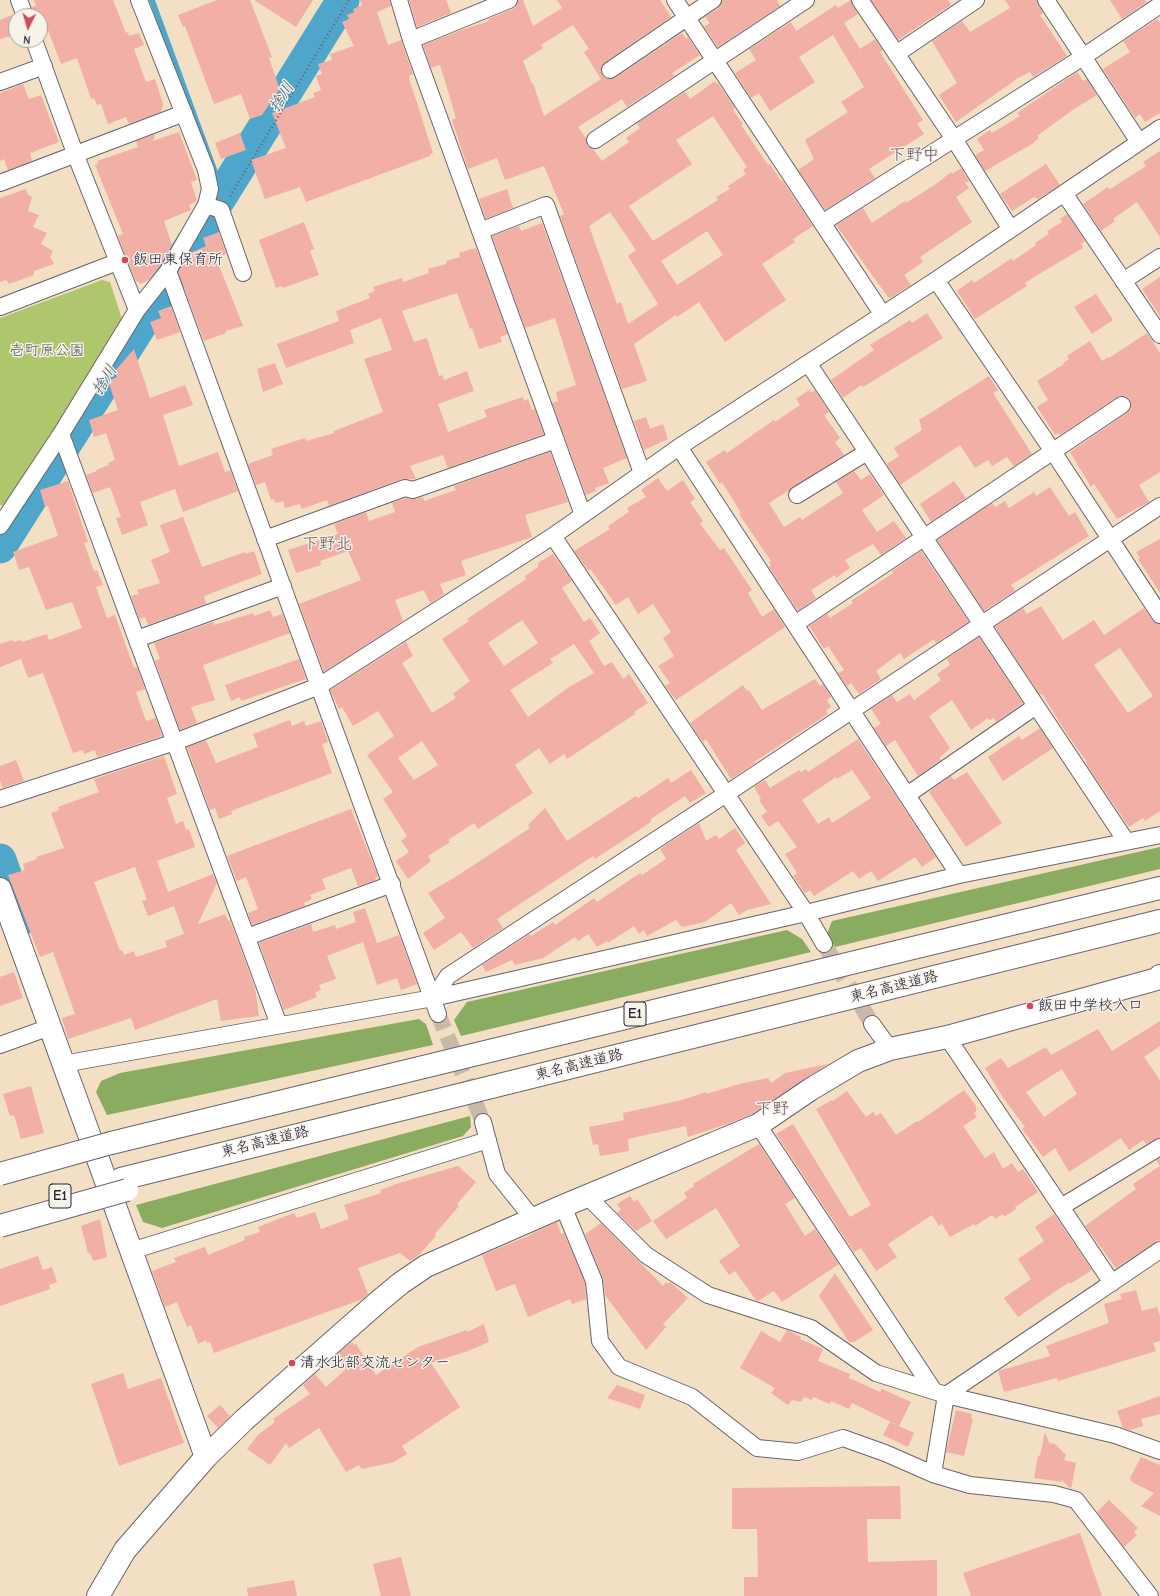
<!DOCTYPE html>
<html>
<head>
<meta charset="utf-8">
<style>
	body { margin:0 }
	#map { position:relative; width:1160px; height:1596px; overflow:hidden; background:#f3dfc3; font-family:"Comic Neue",sans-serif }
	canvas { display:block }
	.north { position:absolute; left:8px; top:8px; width:40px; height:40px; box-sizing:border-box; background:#f7f3e8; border:1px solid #a29fa3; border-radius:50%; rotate:185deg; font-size:11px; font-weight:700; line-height:16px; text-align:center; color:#22223b }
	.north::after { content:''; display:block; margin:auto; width:14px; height:18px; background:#d1495b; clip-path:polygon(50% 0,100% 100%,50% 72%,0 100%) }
</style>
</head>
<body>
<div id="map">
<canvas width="1160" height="1596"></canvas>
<div class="north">N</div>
</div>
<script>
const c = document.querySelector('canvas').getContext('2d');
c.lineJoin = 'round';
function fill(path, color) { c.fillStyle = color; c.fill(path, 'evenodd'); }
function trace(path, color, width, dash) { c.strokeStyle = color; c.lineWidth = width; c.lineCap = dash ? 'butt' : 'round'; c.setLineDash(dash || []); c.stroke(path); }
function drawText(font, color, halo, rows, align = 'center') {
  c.font = font + ' "Comic Neue","Klee One",sans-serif'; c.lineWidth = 3; c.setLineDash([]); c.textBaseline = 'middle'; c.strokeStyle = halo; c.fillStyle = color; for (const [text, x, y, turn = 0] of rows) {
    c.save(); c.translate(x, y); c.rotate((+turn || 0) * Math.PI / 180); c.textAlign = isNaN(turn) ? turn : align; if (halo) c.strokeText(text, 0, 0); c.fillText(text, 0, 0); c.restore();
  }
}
fill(new Path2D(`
	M102 280 110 282 122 319 8 506 0 505V318Z`), '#aec76c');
fill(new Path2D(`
	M1160 847V869L835 947 827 934 832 921Z
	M787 930 802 939 811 952 461 1036 454 1020 467 1002Z
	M419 1019 426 1024 433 1045 107 1115 96 1092 101 1081 120 1073Z
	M470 1116 471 1127 463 1136 162 1228 143 1222 136 1205Z`), '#8aac60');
trace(new Path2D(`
	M152 0 217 177 221 195`), '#4ea6cb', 5.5);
trace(new Path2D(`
	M218 201 343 0
	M0 547 211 214
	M0 860 21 919`), '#4ea6cb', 33);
fill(new Path2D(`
	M34 0H113L126 33 128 32 129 36 139 33 144 45 134 49 146 82 155 79 163 104 161 112 129 124 126 117 108 124 101 104 97 105 94 98 91 99 77 58 61 64 46 25 40 27V16H34L32 7 36 6Z
	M217 0H250L272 57 269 58 279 87V90L262 115 250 119 241 94 214 104 185 26 183 27 178 15Z
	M254 0H313L296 27Z
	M360 0H390L391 6 377 12 388 45 401 40 413 74 409 76V78L433 153 430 154V156L306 202 300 187 265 199 251 160 286 148 272 113 315 97 313 93 321 90 316 76 322 74 318 64 332 60 330 54 354 46 342 22 349 19 347 15 354 12 353 9 362 5Z
	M409 0H446L451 13 417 27Z
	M518 0H523L533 26 562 8 557 0H660L671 17 605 62 601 70 602 76 610 79 615 78 682 33 686 39 688 37 700 55 672 73 674 76 627 107 622 99 578 127 586 138 587 146 593 149 602 161 629 142 626 138 640 128 637 123 685 92 690 99 715 81 717 84 718 83 735 108 733 110 743 124 741 125 768 165 770 164 781 181 782 180 813 226 793 239 795 242 762 264 786 300 725 342 699 302 677 317 676 315 634 344 647 381 622 389 560 216 564 214 544 166 505 180 497 158 468 169 452 120 456 118 440 65 431 68 423 45 459 31 489 21 488 19 513 9 517 5ZM573 25 589 49 584 52 601 79 544 116 533 83 532 84 523 61 543 48 541 45ZM713 116 747 167 743 170 746 174 728 186 730 189 716 197 718 200 653 241 629 206 692 164 676 140ZM610 212 636 250 628 256 658 304 628 324 621 302 617 304 589 226ZM707 231 723 255 677 285 661 261Z
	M722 0H777L780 6 718 47 704 27 710 23 705 17 719 8Z
	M851 0 858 14 844 23 860 49 875 39 883 50 880 52 923 120 917 124 924 134 869 169 875 178 825 210 798 170 814 159 805 140 848 112 841 102 864 87 833 35 799 57 815 82 770 111 759 93 751 98 735 73 756 60 749 49 791 22 796 31 836 5 838 8Z
	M871 0H948L951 5 898 40Z
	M1005 0H1037L1043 13 1040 15 1067 56 1033 77 1030 72 1018 78 956 122 939 95 957 83 932 41 962 21 970 32 1010 8Z
	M1110 0H1145L1147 2 1122 19Z
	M14 14 16 35 0 39V20Z
	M1157 19 1160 23V113L1145 122 1140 114 1135 118 1103 69 1130 52 1123 41Z
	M1077 72 1083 81 1087 79 1097 95 1074 109 1037 136 1039 138 1032 144 985 171 975 155 984 150 977 139 990 130 992 133 1020 116 1017 113Z
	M23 84 29 99 41 95 59 142 30 153 32 161 8 170 4 159 0 161V93Z
	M179 132 197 180 191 182 197 201 189 205 191 210 164 221 172 245 160 266 149 280 140 284 138 281 136 282 118 236 123 234 95 165 98 164 97 161 138 147 136 141 155 134 153 141Z
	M240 133 246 150 221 159 215 143Z
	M1160 151V237L1137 202 1113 219 1115 221 1101 231 1083 204 1108 187 1109 189 1112 188 1146 166 1143 162Z
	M1046 164 1060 185 1038 199 1034 197 1012 211 1000 194Z
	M961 168 969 181 965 183 969 188 956 197 972 222 920 257 923 262 904 275 911 285 890 298 888 297 836 225 863 208 872 223 905 201 906 203 936 184 951 172 952 174Z
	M26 189 28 195 32 197 28 211 39 215 33 227 47 233 41 244 53 251 50 257 54 264 34 271V275L9 284 6 280 0 282V198Z
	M507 189 513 208 486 219 479 199Z
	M1067 214 1085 241 1081 244 1083 248 1039 274 1025 283 1027 286 975 319 957 291 972 280 974 283 1012 258 1013 261 1036 245 1035 243 1049 234 1047 231 1062 222 1060 219Z
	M304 222 314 249 310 251 319 275 283 288 282 286 276 288 259 240Z
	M542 223 627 458 603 468 609 483 595 488 596 491 586 495 552 403 558 401 556 392 576 385 555 318 525 328 492 236 519 226 521 231Z
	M219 232 226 254 216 258 243 326 225 331 226 333 204 341 178 272 190 253 206 246 203 238Z
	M476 248 508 334 500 337 502 342 479 349 472 328 470 329 457 293 402 311 414 342 427 338 439 376 442 375 444 380 467 371 474 391 438 404 448 432 487 417 484 410 523 397 524 401 528 399 532 410 535 409 544 434 448 468 443 455 410 466 416 479H402L329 506 327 500 302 509 300 504 285 508 283 501 276 503 274 499 271 500 265 482 256 485 248 464 273 455 271 449 305 438 306 441 334 433V431L383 412 364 359 392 350 381 318 350 330 354 343 286 368 277 344 339 321 336 311 370 298 368 294 375 291 373 287 402 278 403 282 429 273 428 269 446 264V261L460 257 459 253Z
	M1160 277V316L1142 289Z
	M1096 294 1113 320 1092 334 1074 307Z
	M171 306 180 332 157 340 150 322 161 318 158 311Z
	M927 313 943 338 863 387 861 385 843 398 831 380 874 350 870 345 910 320 912 323Z
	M1147 333 1160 353V472L1139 485 1149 502 1117 519 1094 484 1091 487 1070 452 1127 413 1131 409 1130 400 1126 396 1117 397 1060 435 1058 433 1055 435 1037 407 1048 400 1037 381 1064 364 1063 363 1069 359 1067 356 1090 341 1102 361 1108 357 1109 358Z
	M134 349 150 398 185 385 193 405 163 415 179 466 218 452 225 472 230 470 238 491 183 512 175 489 140 502 148 525 122 535 116 518 121 517 110 487 93 493 86 475 97 471 96 470 109 465 108 463 115 460 106 433 94 437 89 420 118 410 108 381 117 377 115 371Z
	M275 363 283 384 263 392 257 369Z
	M989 376 998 390 993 393 1032 454 1014 466 1007 457 992 466 988 460 975 468 960 445 900 485 887 464 899 456 894 448 922 430 919 420Z
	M809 390 811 393 815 390 829 412 824 415 840 438 835 442 844 455 769 503 784 527 800 517 802 520 843 493 836 482 854 471 861 480 870 474 884 495 862 510 877 532 894 521 906 538 881 555 873 544 845 560 850 568 836 578 835 575 811 590 816 598 798 611 769 567 771 565 769 562 771 561 739 514 741 513 722 482 720 484 706 462 725 450 727 453 774 420 775 422 800 405 796 399Z
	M646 417 650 429 663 424 668 439 644 450 634 421Z
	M550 452 568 502 525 515 532 537 461 561 466 575 440 584 444 594 432 602 430 603 424 590 395 600 403 621 324 672 299 604 361 580 348 551 320 561 321 565 296 573 288 550 338 534 334 524 366 512 369 521 395 512 392 503 406 498 416 499 423 497 424 501 456 490 454 486Z
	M658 478 667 491 683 480 695 499 690 502 703 521 700 524 720 550 724 548 752 590 748 593 762 617 774 609 785 627 676 700 665 686 670 683 658 666 674 656 663 638 671 632 653 604 638 614 628 597 616 605 591 570H588L574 551 610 529 608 526 629 512 627 508 646 497 641 490Z
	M68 481 88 542 84 543 94 571 97 570 103 585 96 587 107 618 115 615 134 668 137 667 145 689 136 692 146 721 156 718 162 736 97 757 95 750 84 754 83 750 73 753 43 673 28 678 21 659 0 667V644L12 640 14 642 21 640 22 642 47 634 49 640 82 628 72 602 46 610 29 567 19 570 13 552 58 536 48 506 45 507 40 490Z
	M954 481 966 498 931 522 920 504Z
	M1050 487 1069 516 1075 512 1089 536 1011 585 1015 590 1013 592 984 611 937 540 992 503 995 507 1005 501 1009 508 1034 492 1036 496Z
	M183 517 202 567 245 552 246 554 254 551 262 574 204 596 206 604 148 625 145 617 139 619 131 596 139 594 137 590 160 583 151 560 170 552 160 525Z
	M1160 539V593L1138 559 1140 558 1136 552Z
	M921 551 969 622 936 643 934 639 904 659 900 653 876 671 881 679 859 694 851 683 847 686 838 673 844 670 828 646 824 649 809 626 827 614 830 618 853 603 851 601 893 573 892 571Z
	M553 554 572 581 562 588 584 622 590 618 600 633 589 641 604 666 612 662 623 679 629 674 648 703 634 712 635 714 567 759 564 754 550 764 539 748 515 765 533 793 478 829 474 823 448 840 450 842 428 856 431 861 408 879 396 861 409 852 401 841 407 836 383 799 393 792 367 755 394 736 378 711 353 726 342 707 339 709 330 690 406 642 413 656 402 663 432 713 456 698 453 694 470 681 442 639 469 621 467 619 526 579 525 576 538 567V563ZM522 620 538 643 504 666 488 643ZM574 644 594 673 569 687 528 717 510 690 553 663 550 659ZM422 741 438 765 414 780 398 758Z
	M1041 606 1063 640 1094 620 1104 635 1144 608 1152 620 1160 624V811L1145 821 1143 818 1129 827 1090 770 1086 763 1087 762 1069 737 1042 694 1040 695 995 627 1023 608 1027 614ZM1120 648 1153 696 1128 713 1094 665Z
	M270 610 273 617 282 614 290 633 203 665 215 700 191 707 197 723 180 730 155 661 160 659 154 643 213 622 214 625 253 613 254 616Z
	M979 637 1023 703 996 722 994 718 989 720 988 718 971 730 952 700 929 716 950 748 939 758 941 760 918 776 895 740 886 746 874 728 881 724 871 709 892 695 897 702 910 694 914 700 941 680 937 674 950 665 947 659Z
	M299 659 306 679 241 701 240 697 231 701 225 685Z
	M815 679 820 686 823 684 831 697 827 700 831 707 826 710 828 714 754 762 755 763 731 779 706 739 703 742 690 723 743 685 747 691 749 690 762 710Z
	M290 720 292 726 304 721 306 726 321 721 328 742 322 744 332 773 231 811 232 814 219 819 215 808 210 810 187 747 206 740 216 763 258 747 253 734Z
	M1040 728 1053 748 1003 781 988 757 1019 736 1022 740Z
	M858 739 936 857 922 867 915 857 878 881 871 871 859 879 853 871 814 896 810 890 805 893 793 876 797 873 785 854 797 847 778 821 769 827 761 816 767 812 759 800 761 799 754 787 765 780 770 788 799 770 801 772 806 769 808 772ZM852 770 871 798 832 823 829 817 818 824 802 800 836 777 837 779Z
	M164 756 177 794 167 798 176 824 183 821 186 830 189 829 195 847 157 861 168 892 213 874 217 883 198 924 225 914 228 921 230 920 255 988 259 1016 221 1021 217 999 135 1030 131 1018 68 1039 62 1018 75 1014 53 952 40 957 8 875 25 870 23 864 37 859 36 857 64 848 51 813 59 810 58 807 99 792 94 779ZM135 867 147 900 142 901 148 916 174 906 184 934 165 941 167 947 136 957 134 951 124 955 122 950 120 951 94 882Z
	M16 760 24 781 3 788 0 781V766Z
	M691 770 706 793 690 803 685 796 651 819V822L595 859 593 856 497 919 503 928 473 948 461 932 434 950 423 933 445 918 428 893 457 876 530 828 528 825 545 808 567 841 636 796 638 798 668 778 671 783Z
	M967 772 1002 823 966 847 929 792 951 776 954 780Z
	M351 809 378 876 375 878 376 880 358 886 351 868 322 879 326 889 310 895 312 899 304 903 305 906 252 925 248 913 258 909 246 877 237 881 227 856Z
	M699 823 706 841 716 835 719 839 735 828 745 843 736 850 771 904 747 910 739 915 731 903 705 922 682 927 676 920 647 936 644 930 639 934 634 926 608 943 607 941 597 947 588 934 578 941 575 937 543 958 515 965 512 960 486 972 482 965 530 934 531 936 553 922 555 925 594 898 597 902 640 873 642 875 666 859 660 849Z
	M365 908 377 943 399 935 417 984 401 990 397 978 377 985 363 942 327 956 336 979 319 985 321 990 315 993 317 997 284 1010 259 943 311 924 313 932 335 925 336 929 356 922 353 912Z
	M14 972 23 998 0 1006V977Z
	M1160 1021V1046L1144 1057 1160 1080V1138L1146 1144 1143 1140 1129 1150 1121 1138 1069 1172 1055 1148 1043 1157 1022 1129 1025 1127 1002 1096 985 1068 1001 1058 1008 1068 1046 1047 1051 1055 1098 1029 1112 1051ZM1062 1069 1077 1094 1044 1117 1026 1092Z
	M828 1064 752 1114 730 1123 688 1137 686 1126 628 1139 629 1151 600 1156 598 1144 593 1145 589 1127 624 1120 623 1113 682 1100 706 1092V1094L739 1084 768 1078 771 1083 785 1073Z
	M31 1086 44 1133 21 1139 14 1115 10 1116 3 1094Z
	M964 1090 976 1106V1112L974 1113 977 1117 963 1126 985 1158 994 1152 1003 1169 1012 1163 1018 1172 1023 1169 1038 1192 1015 1207 1016 1209 1004 1217 1003 1214 995 1219 992 1215 975 1226 974 1224 950 1237 942 1224 939 1226 932 1215 888 1244 897 1257 876 1271 861 1248 854 1252 776 1134 793 1124 850 1217 871 1205 816 1109 832 1100 833 1101 847 1091 866 1117 873 1112 876 1116 881 1113 896 1135 917 1121 918 1122Z
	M759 1144 795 1198 785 1204 805 1236 815 1229 839 1264 782 1302 774 1291 758 1301 756 1300 735 1271 729 1275 719 1261 740 1246 716 1208 666 1239 653 1221 687 1198 684 1193 694 1186 693 1184Z
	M1160 1158V1239L1116 1268 1085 1226 1136 1189 1133 1184 1160 1166 1156 1160Z
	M458 1166 476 1182 457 1204 459 1206 435 1234 436 1236 419 1255 410 1261 400 1253 358 1268 368 1294 363 1299 214 1353 210 1342 207 1343 206 1340 198 1344 191 1325 187 1327 177 1302 165 1307 152 1271 176 1262 174 1258 205 1247 208 1255 245 1240 244 1237 260 1232 258 1227 294 1213 297 1218 315 1212 321 1229 349 1219 344 1205 381 1193 380 1190 396 1184Z
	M630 1196 634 1202 637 1199 652 1221 636 1231 617 1213 621 1210 617 1204Z
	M1054 1214 1092 1270 1070 1284 1069 1282 1018 1317 1004 1298 1031 1279 1018 1259 1044 1241 1035 1227Z
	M100 1219 107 1257 93 1261 90 1253H88L81 1226Z
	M557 1222 561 1234 564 1233 585 1283 586 1299 572 1304 570 1299 528 1317 515 1284 496 1291 482 1255 531 1235V1234Z
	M601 1223 663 1286 666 1282 668 1284 670 1282 688 1298 663 1324 666 1327 646 1350 605 1295 603 1278 585 1234Z
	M38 1256 43 1270 52 1267 57 1282 49 1285 50 1289 0 1306V1269Z
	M835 1273 873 1330 854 1342H849L819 1296Z
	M1136 1290 1142 1311 1157 1307 1160 1316V1341L1153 1343 1156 1351 1058 1381 1057 1378 1004 1392 998 1371 1050 1356 1046 1346 1109 1323 1104 1304 1122 1299 1120 1294Z
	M484 1324 489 1342 468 1351 431 1363 460 1407 402 1446 407 1454 394 1462 362 1469 359 1465 346 1472 319 1428 289 1448 286 1443 270 1465 247 1449 258 1435 275 1422 273 1419 310 1394 303 1385 315 1374 326 1387 346 1369 336 1355 352 1342 354 1345 356 1344 376 1375 418 1347 467 1330V1332Z
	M787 1330 801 1337 800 1339 823 1349 818 1361 850 1374 849 1378 880 1392 882 1389 911 1402 899 1426 852 1403 849 1409 831 1401 830 1404 813 1397 812 1400 804 1397 801 1402 792 1400 788 1405 771 1393 775 1388 740 1368 761 1331 780 1342Z
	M123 1373 128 1389 161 1378 184 1443 119 1466 91 1384Z
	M617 1385 645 1395 640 1409 607 1398Z
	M1160 1396V1414L1141 1419 1143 1426 1130 1430 1123 1428 1117 1411Z
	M220 1405 230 1416 218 1428 207 1416Z
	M956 1410 972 1414 971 1418 973 1419 964 1456 946 1452Z
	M890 1422 914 1433 908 1447 883 1435Z
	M1045 1432 1049 1443 1055 1444 1066 1455 1064 1460 1076 1463 1071 1489 1061 1479 1062 1482 1034 1478 1038 1456 1037 1455 1040 1456Z
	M1141 1457 1160 1465V1516L1141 1506 1154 1493 1132 1482 1130 1478Z
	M900 1486 901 1519H867L868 1562 937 1560V1596H744V1577H758L757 1529H732V1488Z
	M1109 1500 1138 1528 1134 1532 1137 1535 1124 1547 1097 1512Z
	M1080 1533 1102 1596H971L963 1573Z
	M401 1557 411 1596H381L373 1564Z
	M294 1580 297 1596H248L247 1588Z`), '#f1afa6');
trace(new Path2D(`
	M824 944 872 1024
	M438 1014 483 1122`), '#c9b9a8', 16, [16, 8]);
const street = new Path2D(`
	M19 0 25 16
	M399 0 411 40 583 515
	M675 0 883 315
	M860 0 954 139 1010 228
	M1046 0 1139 142
	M34 40 76 156 137 310
	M411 40 509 0
	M896 54 976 0
	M610 70 713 0
	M0 82 44 66
	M595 140 806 0
	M0 183 184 113
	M1064 193 1160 335
	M206 205 221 210 243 273
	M822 223 1083 57 1160 5
	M480 231 546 205 642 473
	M168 271 438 1014
	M936 280 1052 450 1160 615
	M1123 281 1160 257
	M0 307 117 262
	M808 363 1126 841
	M61 434 279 1025
	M679 447 959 875
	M797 495 867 452
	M0 526 61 434 137 310 168 271 206 205 210 189 206 170 139 0
	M553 536 806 913 824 944
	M265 539 405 488 413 490 556 440
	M795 624 1122 405
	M137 639 283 586
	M907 795 1036 706
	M0 799 175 742 319 686 553 536 679 447 936 280 1160 128
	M247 937 392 884
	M433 998 448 976 726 794 1160 506
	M872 1024 890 1049
	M947 1037 1112 1283
	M0 1045 50 1027
	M63 1064 433 998 806 913 959 875 1160 835
	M483 1122 497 1174 533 1219
	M758 1125 934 1391
	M587 1196 646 1255 708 1295 811 1328 876 1373 946 1395 1115 1435 1160 1451
	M563 1206 594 1281 600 1341 619 1367 692 1397 757 1448 798 1452 843 1438 885 1453 933 1474 970 1485 1054 1494 1076 1500 1150 1596
	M1061 1207 1160 1147
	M131 1251 488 1140
	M933 1474 946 1395 1160 1250`);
const secondary = new Path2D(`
	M0 889 206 1457
	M98 1596 125 1550 206 1457 244 1420 378 1302 401 1283 426 1266 563 1206 758 1125 811 1089 858 1061 890 1049 947 1037 1157 979 1160 976`);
const highway = new Path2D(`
	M111 1143C460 1055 811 975 1160 888
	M121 1179 1160 921`);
trace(street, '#6b646b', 18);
trace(secondary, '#6b646b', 24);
trace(highway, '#6b646b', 24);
trace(new Path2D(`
	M230 196 349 0`), '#6b646b', 2.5, [1, 3]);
trace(street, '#fff', 16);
trace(secondary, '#fff', 22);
trace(highway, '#fff', 22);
const highwayBridge = new Path2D(`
	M0 1174 111 1143
	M0 1226 127 1190`);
trace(highwayBridge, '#6b646b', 24, []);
trace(highwayBridge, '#fff', 22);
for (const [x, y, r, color] of [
	[125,260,4,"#d1495b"],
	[1030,1006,4,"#d1495b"],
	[292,1363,4,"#d1495b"]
]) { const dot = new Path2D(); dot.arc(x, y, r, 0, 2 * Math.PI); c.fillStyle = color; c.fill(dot); trace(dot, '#f7f3e8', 1.5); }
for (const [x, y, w] of [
	[635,1014,22],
	[60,1196,22]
]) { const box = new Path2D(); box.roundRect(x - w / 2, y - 12, w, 24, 3); c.fillStyle = '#f7f3e8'; c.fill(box); trace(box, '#22223b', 1); }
drawText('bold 14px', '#22223b', null, [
	["E1",635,1014],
	["E1",60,1196]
]);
drawText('15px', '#22223b', '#f7f3e8', [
	["飯田東保育所",133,260],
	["飯田中学校入口",1038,1006],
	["清水北部交流センター",300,1363]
], 'left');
drawText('15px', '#4c544a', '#f7f3e8', [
	["壱町原公園",47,351]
]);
drawText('15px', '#22223b', '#f7f3e8', [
	["東名高速道路",894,987,-14],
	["東名高速道路",579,1065,-14],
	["東名高速道路",265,1142,-14]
]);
drawText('italic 16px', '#345775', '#f7f3e8', [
	["捨川",282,97,-58],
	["捨川",105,380,-58]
]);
drawText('17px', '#6a5360', '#f7f3e8', [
	["下野中",914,155],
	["下野北",327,544],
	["下野",772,1109]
]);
</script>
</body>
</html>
